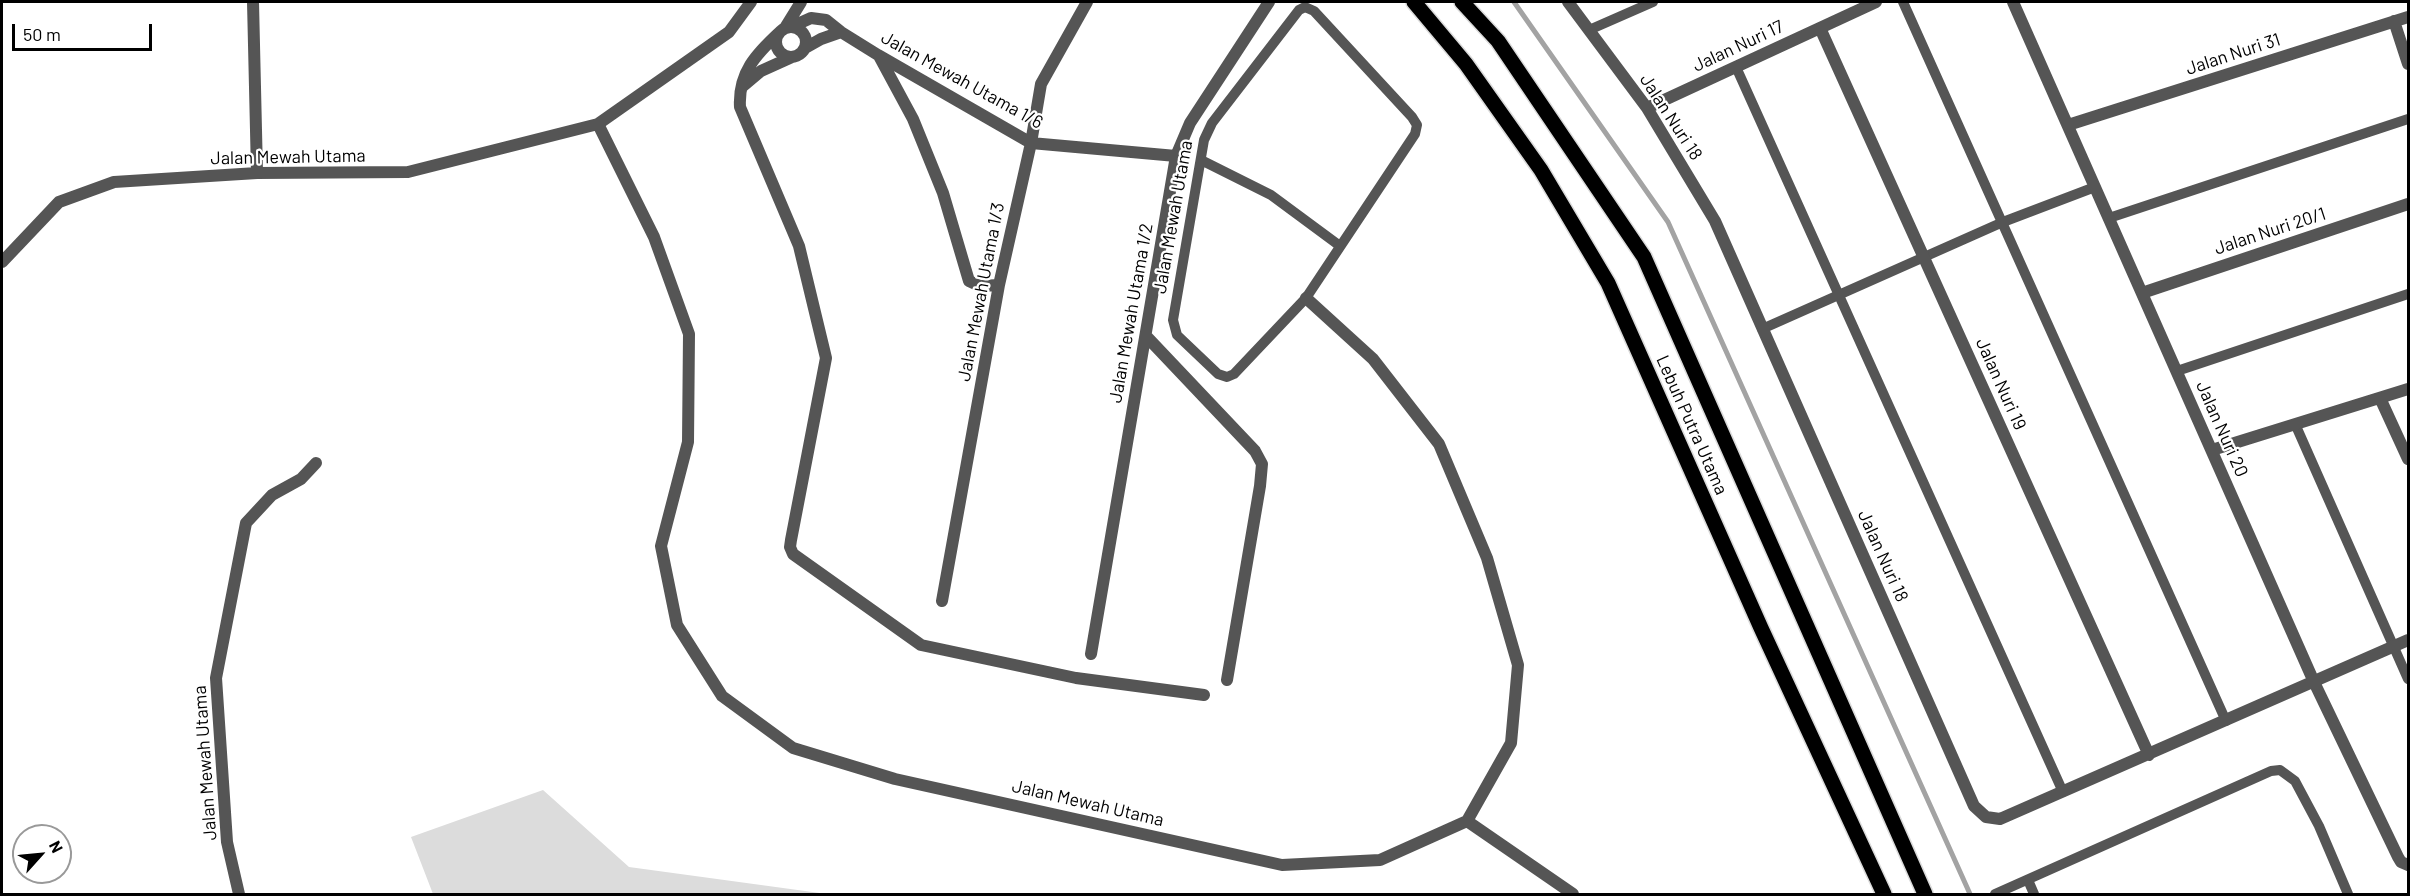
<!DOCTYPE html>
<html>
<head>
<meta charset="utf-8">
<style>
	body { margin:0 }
	#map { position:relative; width:2410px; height:896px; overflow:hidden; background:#fff; font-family:Barlow,sans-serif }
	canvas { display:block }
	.frame { position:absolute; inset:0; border:3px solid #000; pointer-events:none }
	.north { position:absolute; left:12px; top:824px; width:60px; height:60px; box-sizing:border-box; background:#fff; border:2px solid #999; border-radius:50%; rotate:63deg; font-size:16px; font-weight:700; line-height:24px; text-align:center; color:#000 }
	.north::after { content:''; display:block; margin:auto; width:21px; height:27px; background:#000; clip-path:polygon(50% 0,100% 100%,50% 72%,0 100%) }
	.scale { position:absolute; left:12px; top:24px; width:140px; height:27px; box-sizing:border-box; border:3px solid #000; border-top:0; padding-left:8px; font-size:18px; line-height:21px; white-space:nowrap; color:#000; -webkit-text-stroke:4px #fff; paint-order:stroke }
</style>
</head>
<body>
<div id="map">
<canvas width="2410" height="896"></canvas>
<div class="frame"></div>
<div class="north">N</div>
<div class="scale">50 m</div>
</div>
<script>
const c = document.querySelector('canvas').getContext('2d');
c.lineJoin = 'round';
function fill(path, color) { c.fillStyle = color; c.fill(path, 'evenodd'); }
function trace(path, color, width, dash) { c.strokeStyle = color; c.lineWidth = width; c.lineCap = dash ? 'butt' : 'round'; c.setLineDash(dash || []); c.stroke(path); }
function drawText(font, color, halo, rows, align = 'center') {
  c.font = font + ' Barlow,sans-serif'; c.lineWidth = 4.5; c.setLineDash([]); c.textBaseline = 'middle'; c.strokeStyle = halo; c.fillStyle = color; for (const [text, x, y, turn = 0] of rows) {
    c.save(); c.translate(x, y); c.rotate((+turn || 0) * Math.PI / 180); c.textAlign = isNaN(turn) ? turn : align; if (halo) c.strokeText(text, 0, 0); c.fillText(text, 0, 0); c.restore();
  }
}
fill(new Path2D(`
	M543 790 629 867 827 894H433L411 837Z`), '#dcdcdc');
trace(new Path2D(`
	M1514 2 1668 222 1970 894`), '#a3a3a3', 5);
const primary = new Path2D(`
	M1414 2 1466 64 1541 170 1608 283 1761 628 1884 894
	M1462 2 1498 41 1644 257 1925 894`);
trace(primary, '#dbdbdb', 18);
trace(new Path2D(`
	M1903 2 2226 721
	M1305 7 1314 11 1412 117 1417 125 1415 134 1306 298 1234 374 1227 377 1218 374 1177 335 1173 320 1204 140 1212 123 1299 10Z
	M1589 30 1653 2
	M1736 67 2063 792
	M1201 160 1271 195 1340 246
	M2109 218 2408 119
	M1762 329 2003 222 2095 187
	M2177 371 2408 294
	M2296 426 2408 679
	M2028 880 2034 894
	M1995 894 2271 771 2280 770 2295 781 2319 826 2348 894`), '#555', 10);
trace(new Path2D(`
	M253 2 257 173
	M1568 2 1647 108 1715 221 1974 806 1986 817 2000 819 2408 640
	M2013 2 2314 682 2398 857 2401 862 2408 865
	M2394 21 2408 64
	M791 27 811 18 826 20 841 32 878 55 1031 143 1176 156
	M776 42a15 15 0 1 1 30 0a15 15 0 1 1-30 0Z
	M785 28 801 2
	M1820 28 2149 755
	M780 32C756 54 738 73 740 107L799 246 826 358 791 540 790 547 793 554 921 645 1076 678 1204 695
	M805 48 821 39 841 32
	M879 56 913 119 943 193 969 281 980 286 999 285
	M742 87 761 71 792 57
	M1647 108 1876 2
	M598 124 654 237 689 334 688 442 661 546 677 625 722 696 793 748 895 779 1282 865 1380 860 1467 821 1511 743 1518 665 1487 558 1439 444 1373 359 1306 298
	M2068 125 2408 17
	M2 262 59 202 114 182 257 173 408 172 598 124 729 32 751 2
	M2142 293 2408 204
	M1146 336 1255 451 1262 464 1260 486 1227 680
	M2380 398 2408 459
	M2212 450 2408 389
	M942 601 999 285 1031 143 1041 84 1087 2
	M1091 654 1176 156 1190 123 1269 2
	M1467 821 1573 894
	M239 894 227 842 216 678 246 523 272 495 301 479 316 463`), '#555', 12);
trace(primary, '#000', 15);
drawText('18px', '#000', '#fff', [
	["Jalan Nuri 17",1738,46,-25],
	["Jalan Nuri 31",2233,54,-18],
	["Jalan Mewah Utama 1/6",962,80,29],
	["Jalan Nuri 18",1671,117,57],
	["Jalan Mewah Utama",288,157,-1],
	["Jalan Mewah Utama",1173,217,-80],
	["Jalan Nuri 20/1",2270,231,-18],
	["Jalan Mewah Utama 1/3",981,292,-79],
	["Jalan Mewah Utama 1/2",1131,313,-80],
	["Jalan Nuri 19",2001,384,66],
	["Lebuh Putra Utama",1692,425,66],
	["Jalan Nuri 20",2222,429,66],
	["Jalan Nuri 18",1883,556,66],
	["Jalan Mewah Utama",205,763,-94],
	["Jalan Mewah Utama",1088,803,13]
]);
</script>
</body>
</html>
